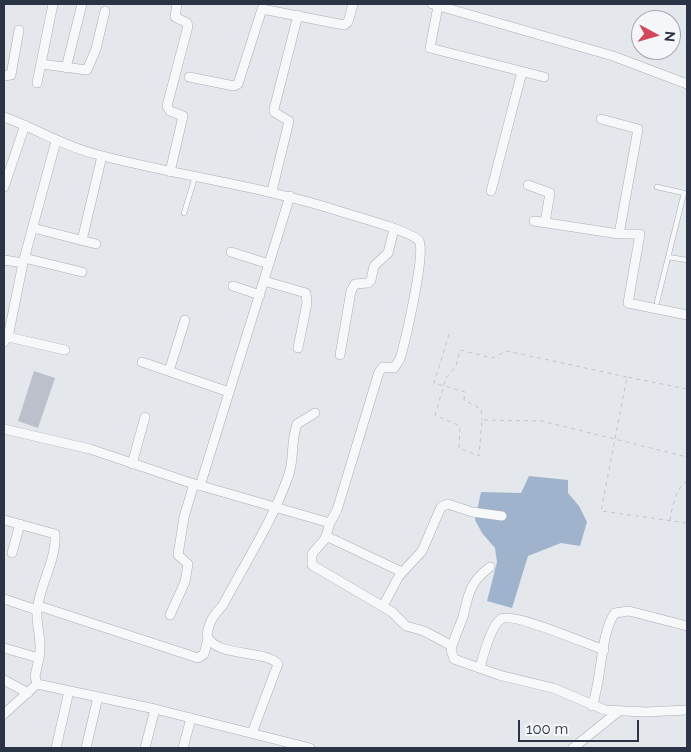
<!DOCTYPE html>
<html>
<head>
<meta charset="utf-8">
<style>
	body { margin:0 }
	#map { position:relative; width:691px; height:752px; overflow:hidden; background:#e4e7ec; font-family:Raleway,sans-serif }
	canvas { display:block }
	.frame { position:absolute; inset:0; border:5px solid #2b3445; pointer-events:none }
	.north { position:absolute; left:631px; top:10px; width:50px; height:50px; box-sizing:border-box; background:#f4f6f9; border:1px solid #a4a8b1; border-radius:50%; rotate:96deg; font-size:14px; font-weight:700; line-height:20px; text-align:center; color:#2b3445 }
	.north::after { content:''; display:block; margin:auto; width:18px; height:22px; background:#d1495b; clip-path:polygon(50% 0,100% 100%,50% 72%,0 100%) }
	.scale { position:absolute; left:518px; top:720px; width:121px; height:22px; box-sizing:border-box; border:2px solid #2b3445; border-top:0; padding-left:6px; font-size:15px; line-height:18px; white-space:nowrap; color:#2b3445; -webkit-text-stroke:4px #f4f6f9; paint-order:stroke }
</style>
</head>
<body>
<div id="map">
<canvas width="691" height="752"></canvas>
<div class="frame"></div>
<div class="north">N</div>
<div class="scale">100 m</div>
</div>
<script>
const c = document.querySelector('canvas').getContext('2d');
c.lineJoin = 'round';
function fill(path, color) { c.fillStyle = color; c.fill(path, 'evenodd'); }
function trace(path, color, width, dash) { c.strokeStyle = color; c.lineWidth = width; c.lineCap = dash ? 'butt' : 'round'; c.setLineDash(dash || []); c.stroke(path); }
fill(new Path2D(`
	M529 476 568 480V493L579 506 587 522 580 546 561 543 528 556 512 608 487 601 497 562 495 548 482 533 475 520 481 492 521 493Z`), '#9fb4cc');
fill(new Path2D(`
	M34 371 55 378 38 428 18 421Z`), '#bbc0ca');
const lane = new Path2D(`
	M184 213 195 177
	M668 257 687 260
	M657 302 684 193 657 187`);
const street = new Path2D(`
	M432 4 613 56 687 84
	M438 6 430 48 544 77
	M41 64 87 70 96 49 105 11
	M66 68 82 4
	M4 76 11 75 19 30
	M189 77 234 86 238 84 262 9 344 25 348 22 353 4
	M37 83 53 4
	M4 117C35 128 63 146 95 154 178 176 263 186 345 213 358 217 413 232 419 241 426 253 405 342 400 359L394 368 383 367 379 372 337 510 330 523
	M601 119 638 129 619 234
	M170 172 183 116 170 111 167 106 188 26 187 23 175 17 177 4
	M528 185 550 193 545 222
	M4 187 25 125
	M272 191 289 121 274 112V109L298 15
	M491 191 522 72
	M534 221 619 234H640L628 303 687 315
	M33 228 96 244
	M82 240 102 156
	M231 252 269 264
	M24 258 82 272
	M4 260 23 263
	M264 281 306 293 307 303 298 348
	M233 286 260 295
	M8 337 65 350
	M4 342 8 337 23 263 56 141
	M340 355 351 291 355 284 368 283 371 280 374 266 388 253 394 229
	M142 362 229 392
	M169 371 185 320
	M4 429 90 449 188 482 330 523 325 539 312 554V565L392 612 406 626 424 631 452 646
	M132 464 145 417
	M200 486 290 196
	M4 520 55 534C57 560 39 585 37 611 36 628 43 641 39 658
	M326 536 402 572
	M12 553 20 524
	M490 567C469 583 469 593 463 617 459 628 454 638 451 650L454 659 499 675 553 688 605 710 646 712 687 710
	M4 599 37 610
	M39 606 198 658 204 654 208 639
	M383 606 399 576 422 551 441 507 448 504 472 512 502 516
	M170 615 185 582 188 564 178 555 184 517 194 484
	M4 648 39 658 35 676 37 684 155 709 310 748
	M480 668C483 656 491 626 501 619 511 611 589 645 604 650
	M4 680 28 693
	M592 706C602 680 600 633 615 613L629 611 687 626
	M4 714 37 684
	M252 733 278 664C265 649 214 658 207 635 209 621 214 615 223 605 245 563 272 522 288 477 295 459 290 444 297 424L315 413
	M56 748 69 691
	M86 748 98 697
	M145 748 155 709
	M183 748 191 718
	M573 748 619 711`);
trace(lane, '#a9aeb7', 5.5);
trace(street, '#a9aeb7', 10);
trace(new Path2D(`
	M449 334 434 383 465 392 464 400 481 409 482 420
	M627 377 507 351 492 358 460 350 456 366 446 378 435 415 460 426 459 448 479 456 482 420 542 421 687 457
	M687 389 627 377 601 511 687 523
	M670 520C672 508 676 487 687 481`), '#c2c5cb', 1, [4, 4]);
trace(lane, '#f7f8fa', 4.5);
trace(street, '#f7f8fa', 9);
</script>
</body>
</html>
